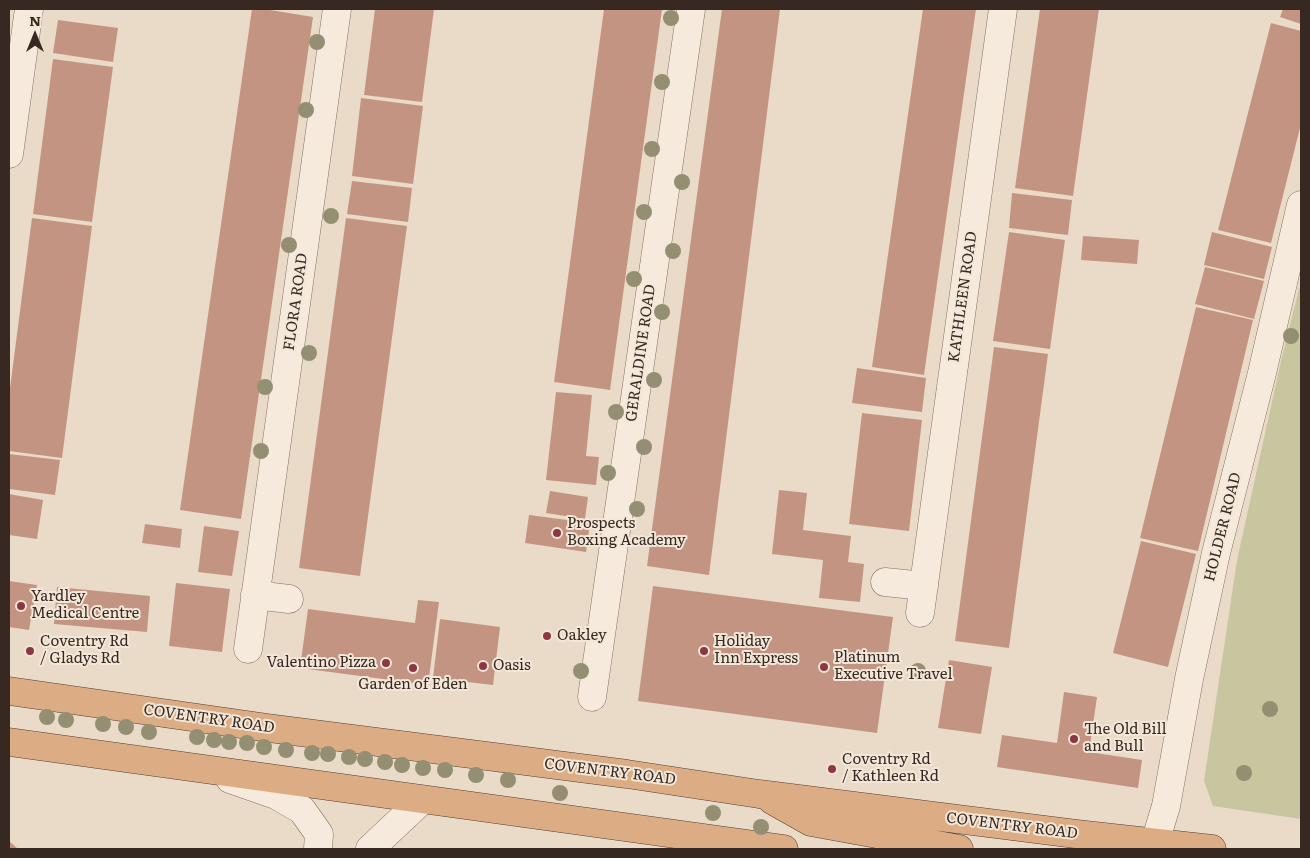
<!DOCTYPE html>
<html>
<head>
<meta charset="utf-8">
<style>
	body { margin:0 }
	#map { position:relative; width:1310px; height:858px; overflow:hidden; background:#eadbc9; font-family:Literata,serif }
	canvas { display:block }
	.frame { position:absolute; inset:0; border:10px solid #372922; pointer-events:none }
	.north { position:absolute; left:10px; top:10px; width:50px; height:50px; -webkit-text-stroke:4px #f2e7d8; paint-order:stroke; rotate:0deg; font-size:14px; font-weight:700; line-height:20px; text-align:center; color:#372922 }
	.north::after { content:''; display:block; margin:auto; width:18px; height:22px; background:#372922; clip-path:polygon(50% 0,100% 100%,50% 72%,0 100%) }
</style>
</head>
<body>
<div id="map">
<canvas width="1310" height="858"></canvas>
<div class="frame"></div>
<div class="north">N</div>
</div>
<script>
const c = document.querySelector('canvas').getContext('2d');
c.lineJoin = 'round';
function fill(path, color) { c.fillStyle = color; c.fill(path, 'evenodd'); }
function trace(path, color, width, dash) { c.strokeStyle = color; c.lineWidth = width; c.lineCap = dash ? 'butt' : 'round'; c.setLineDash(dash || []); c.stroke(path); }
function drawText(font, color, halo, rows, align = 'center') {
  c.font = font + ' Literata,serif'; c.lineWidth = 4; c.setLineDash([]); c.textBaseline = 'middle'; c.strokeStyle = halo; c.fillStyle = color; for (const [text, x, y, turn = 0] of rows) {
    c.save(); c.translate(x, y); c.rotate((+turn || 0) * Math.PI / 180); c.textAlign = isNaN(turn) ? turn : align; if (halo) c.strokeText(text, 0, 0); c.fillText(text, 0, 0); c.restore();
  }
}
fill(new Path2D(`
	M1301 281V819L1213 806 1204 781 1237 560 1281 361Z`), '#c7c69e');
fill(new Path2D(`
	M252 9H264L313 17 241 519 180 510Z
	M375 9H434L422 102 364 95Z
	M604 9H662L610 390 554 382Z
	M722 9H780L709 575 647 566Z
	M923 9H976L924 375 872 367Z
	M1040 9H1099L1073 196 1015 188Z
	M1283 9H1301V24L1280 17Z
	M58 20 118 28 113 62 53 53Z
	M1271 23 1301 31V124L1271 243 1218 230Z
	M53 59 113 67 92 222 33 214Z
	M361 98 423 106 413 184 352 176Z
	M352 181 412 188 408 222 347 214Z
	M1012 193 1072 200 1068 235 1009 228Z
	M32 218 92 226 62 458 9 451V396Z
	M346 218 407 226 360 576 299 568Z
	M1009 232 1065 240 1050 349 993 341Z
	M1212 232 1272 247 1264 279 1204 265Z
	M1083 236 1139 240 1137 264 1081 260Z
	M1205 267 1264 281 1254 319 1195 304Z
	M1196 307 1253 320 1198 551 1140 538Z
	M994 347 1048 354 1009 648 955 641Z
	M857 368 926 378 922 412 852 403Z
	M556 392 592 395 586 456 599 457 596 485 546 480Z
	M862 413 922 420 909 531 849 524Z
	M9 454 60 460 55 495 9 489Z
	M779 490 807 493 803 530 851 536 848 562 864 564 860 602 819 598 823 560 772 554Z
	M550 491 588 497 585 519 546 513Z
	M9 494 43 500 37 539 9 535Z
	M529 515 590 523 586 552 525 543Z
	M145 524 182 529 180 548 142 543Z
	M204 526 239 531 232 576 198 572Z
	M1141 541 1196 554 1168 667 1113 653Z
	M9 581 37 585 29 630 9 627Z
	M176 583 230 589 222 652 169 646Z
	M653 586 893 617 877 733 638 701Z
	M57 587 150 596 147 632 54 624Z
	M418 600 439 602 428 685 300 668 308 609 415 623Z
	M440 619 500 627 493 685 433 678Z
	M949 660 992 667 981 734 938 728Z
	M1064 692 1097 697 1089 752 1142 760 1138 788 997 767 1002 735 1057 743Z
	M9 841 18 849H9Z`), '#c49483');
const minor = new Path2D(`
	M9 154 29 9
	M885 582 924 586
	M255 595 289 599
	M920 613 1003 9
	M248 649 337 9
	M592 697 691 9
	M230 779 276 795 302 810 319 834 318 849
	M370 849 422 800`);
const tertiary = new Path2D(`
	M1153 849 1166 806 1189 679 1216 553 1262 373 1301 205`);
const trunk = new Path2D(`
	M9 691 268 728 627 774 759 794 1076 834 1212 849
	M9 742 784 849
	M772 800 811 822 959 849`);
trace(minor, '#846e60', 29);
trace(tertiary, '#846e60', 29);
trace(trunk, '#533d33', 29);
trace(minor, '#f5eadc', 28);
trace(tertiary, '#f5eadc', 28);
trace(trunk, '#dcad85', 28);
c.fillStyle = '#948f72';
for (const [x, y] of [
	[671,18],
	[317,42],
	[662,82],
	[306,110],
	[652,149],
	[682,182],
	[644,212],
	[331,216],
	[289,245],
	[673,251],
	[634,279],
	[662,312],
	[1291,336],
	[309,353],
	[654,380],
	[265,387],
	[616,412],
	[644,447],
	[261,451],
	[608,473],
	[637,509],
	[581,671],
	[918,671],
	[1270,709],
	[47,717],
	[66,720],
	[103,724],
	[126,727],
	[149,732],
	[197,737],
	[214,740],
	[229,742],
	[247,743],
	[264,747],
	[286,750],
	[312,753],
	[328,754],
	[349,757],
	[365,759],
	[385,762],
	[402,765],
	[423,768],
	[445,770],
	[1244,773],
	[476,775],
	[508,780],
	[560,793],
	[713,813],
	[761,827]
]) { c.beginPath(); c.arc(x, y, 8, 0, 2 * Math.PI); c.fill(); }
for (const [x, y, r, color] of [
	[557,533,5,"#8d3644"],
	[21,606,5,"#8d3644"],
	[547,636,5,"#8d3644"],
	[30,651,5,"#8d3644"],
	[704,651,5,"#8d3644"],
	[386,663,5,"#8d3644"],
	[483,666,5,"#8d3644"],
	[824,667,5,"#8d3644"],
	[413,668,5,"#8d3644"],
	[1074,739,5,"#8d3644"],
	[832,769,5,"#8d3644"]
]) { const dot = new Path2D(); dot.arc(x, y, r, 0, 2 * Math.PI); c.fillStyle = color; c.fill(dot); trace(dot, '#f2e7d8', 2); }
drawText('15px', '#372922', '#f2e7d8', [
	["KATHLEEN ROAD",963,297,-82],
	["FLORA ROAD",296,302,-82],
	["GERALDINE ROAD",641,353,-82],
	["HOLDER ROAD",1223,527,-76],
	["COVENTRY ROAD",209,719,8],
	["COVENTRY ROAD",610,772,7],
	["COVENTRY ROAD",1012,826,7]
]);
drawText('15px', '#372922', '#f2e7d8', [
	["Prospects",567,524],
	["Boxing Academy",567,541],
	["Yardley",31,597],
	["Medical Centre",31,614],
	["Oakley",557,636],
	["Coventry Rd",40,642],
	["/ Gladys Rd",40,659],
	["Holiday",714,642],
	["Inn Express",714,659],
	["Platinum",834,658],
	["Executive Travel",834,675],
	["Valentino Pizza",376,663,"right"],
	["Oasis",493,666],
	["Garden of Eden",413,685,"center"],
	["The Old Bill",1084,730],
	["and Bull",1084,747],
	["Coventry Rd",842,760],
	["/ Kathleen Rd",842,777]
], 'left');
</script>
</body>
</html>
